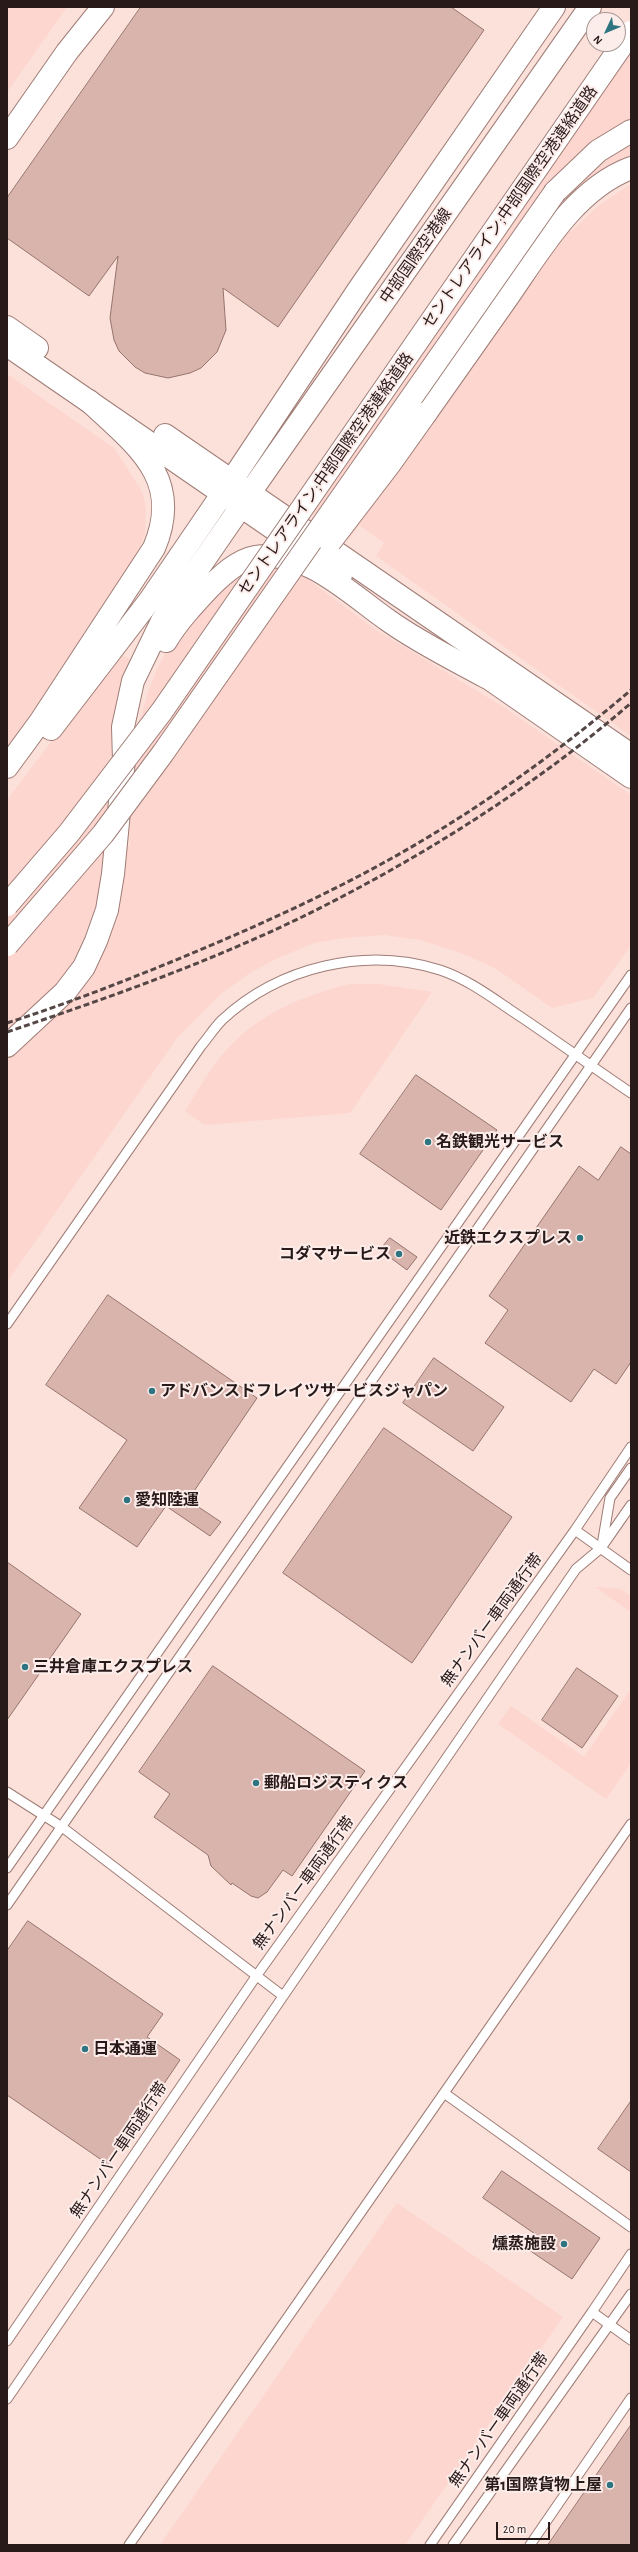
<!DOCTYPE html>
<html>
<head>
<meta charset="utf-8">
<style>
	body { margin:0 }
	#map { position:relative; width:638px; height:2552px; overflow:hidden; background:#fdedea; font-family:"Alegreya Sans",sans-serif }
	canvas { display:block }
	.frame { position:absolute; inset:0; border:8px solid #271a18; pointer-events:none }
	.north { position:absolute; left:586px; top:12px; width:40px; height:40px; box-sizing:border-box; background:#fdedea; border:1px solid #a79996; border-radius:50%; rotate:226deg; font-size:11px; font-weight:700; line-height:16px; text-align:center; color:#271a18 }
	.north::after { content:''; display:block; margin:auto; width:14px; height:18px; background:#2e7581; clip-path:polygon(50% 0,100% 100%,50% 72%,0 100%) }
	.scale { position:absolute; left:496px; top:2522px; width:54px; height:18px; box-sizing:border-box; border:2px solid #271a18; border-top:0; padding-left:5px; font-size:12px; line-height:14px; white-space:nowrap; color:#271a18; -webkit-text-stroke:3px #fdedea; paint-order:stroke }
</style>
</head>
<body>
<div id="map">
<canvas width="638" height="2552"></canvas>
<div class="frame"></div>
<div class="north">N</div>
<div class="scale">20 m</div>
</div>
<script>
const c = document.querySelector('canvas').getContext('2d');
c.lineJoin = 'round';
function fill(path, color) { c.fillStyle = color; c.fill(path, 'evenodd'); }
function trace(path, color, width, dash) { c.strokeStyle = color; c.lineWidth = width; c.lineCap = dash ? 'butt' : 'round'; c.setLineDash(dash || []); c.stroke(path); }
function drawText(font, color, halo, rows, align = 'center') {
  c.font = font + ' "Alegreya Sans","Noto Sans JP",sans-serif'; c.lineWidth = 4; c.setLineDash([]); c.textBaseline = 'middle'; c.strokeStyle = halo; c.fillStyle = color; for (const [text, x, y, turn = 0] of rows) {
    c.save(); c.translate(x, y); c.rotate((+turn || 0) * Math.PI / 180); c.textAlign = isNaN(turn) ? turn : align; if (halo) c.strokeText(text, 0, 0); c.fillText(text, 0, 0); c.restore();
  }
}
fill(new Path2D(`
	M7 7H631V2545H7ZM594 20H618V44H594Z`), '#fce0da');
fill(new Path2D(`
	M7 7H67L7 92Z
	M631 51V160L553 219 571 232 598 206 631 184V736L376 556 384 543 359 525 349 539 310 511Z
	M7 374 114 448 143 493 146 509 145 534 138 552 7 750Z
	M269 567 298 572 376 630 502 706 631 795V945L593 998 552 1008 495 968 461 953 420 940 385 935 344 938 314 943 278 958 250 973 222 993 177 1038 7 1282V800L118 654 135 661 109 772 107 839 108 845 130 846C124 789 137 701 166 652 174 638 188 627 198 615 206 606 213 595 222 587 236 577 253 572 269 567Z
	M350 984H378L432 992 350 1113 205 1125 185 1111C197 1092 209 1070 224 1053 257 1014 302 996 350 984Z
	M595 1587 621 1589 631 1596V1612Z
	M631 1689V1763L606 1799 498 1724 511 1706 584 1757Z
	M397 2203 563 2317 405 2545H160Z`), '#fdd6cf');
const building = new Path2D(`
	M141 7H451L484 30 278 327 223 288 226 330 217 352 201 368 190 373 168 378 145 373 135 367 119 351 114 340 110 318 118 256 89 296 7 238V198Z
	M416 1075 497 1130 441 1210 360 1154Z
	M621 1147 631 1154V1362L616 1384 594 1369 571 1402 485 1343 508 1310 489 1296 579 1166 598 1180Z
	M390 1238 417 1257 407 1270 380 1250Z
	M108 1295 257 1398 188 1500 221 1522 210 1536 166 1506 137 1547 79 1508 127 1440 46 1385Z
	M434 1358 504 1407 473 1451 403 1403Z
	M384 1428 512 1517 412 1663 283 1573Z
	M7 1562 81 1614 7 1720Z
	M213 1666 365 1771 292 1876 283 1870 267 1892 258 1898 251 1896 232 1883 231 1885 211 1866 208 1855 154 1817 170 1794 139 1772Z
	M577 1668 618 1696 582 1748 542 1720Z
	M28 1921 163 2014 147 2037 180 2060 109 2165 7 2095V1951Z
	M631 2101V2172L598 2149Z
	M502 2171 600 2238 572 2279 529 2250 538 2236 483 2198Z
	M631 2425V2545H548Z`);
fill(building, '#d9b4ad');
trace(building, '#96756e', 1);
const lane = new Path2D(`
	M7 1324 201 1046C208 1038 214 1028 222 1020 279 967 365 946 440 970 470 980 495 1000 521 1017 558 1042 594 1068 631 1093
	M575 1530 631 1570
	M602 1545 610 1498 631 1468
	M7 1792 62 1827 283 1996
	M7 1868 631 975
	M7 1905 631 1008
	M444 2093 631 1824
	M592 2312 631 2254
	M7 2341 257 1975 575 1530 631 1447
	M7 2399 576 1569 601 1548 631 1505
	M129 2545 444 2093 631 2227
	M430 2545 592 2312 631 2340
	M453 2545 631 2294
	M530 2545 631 2398`);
const secondary = new Path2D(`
	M7 138 67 52 103 7
	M7 327 37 348
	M7 345 341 575
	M165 435 631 755
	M224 492 359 289 554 7
	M242 504 590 7
	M471 666 631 777`);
const highway = new Path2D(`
	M555 192 598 151 631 131
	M426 413C452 376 479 338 505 301 539 253 573 190 631 168
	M166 641C178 621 194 604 210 587 222 575 238 560 255 557 306 548 351 595 389 621 420 643 453 659 486 677
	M51 729 150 600 223 493
	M7 767 40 722 154 548C184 478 136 445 89 401
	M7 1046 65 992 84 967 96 941 107 910 113 874 124 760 123 727 133 681 162 621 242 505`);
trace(lane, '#9f7d76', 11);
trace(secondary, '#9f7d76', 24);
trace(highway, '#9f7d76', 24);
trace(lane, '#fff', 9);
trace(secondary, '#fff', 22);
trace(highway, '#fff', 22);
trace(new Path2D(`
	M7 1023C63 1005 117 984 171 962 244 932 316 900 385 862 472 814 556 754 631 690
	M7 1032C108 998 210 962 306 915 421 858 534 787 631 703`), '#554745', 3, [6, 3]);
const highwayBridge = new Path2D(`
	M330 542 389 465 426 413
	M7 905 69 833 162 711 631 32
	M7 945 103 834 163 753 555 192`);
trace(highwayBridge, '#9f7d76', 24, []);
trace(highwayBridge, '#fff', 22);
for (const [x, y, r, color] of [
	[428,1142,4,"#2e7581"],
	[580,1238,4,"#2e7581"],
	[399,1254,4,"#2e7581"],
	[152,1391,4,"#2e7581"],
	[127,1500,4,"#2e7581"],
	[25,1667,4,"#2e7581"],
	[256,1783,4,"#2e7581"],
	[85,2049,4,"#2e7581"],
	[564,2244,4,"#2e7581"],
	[610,2485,4,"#2e7581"]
]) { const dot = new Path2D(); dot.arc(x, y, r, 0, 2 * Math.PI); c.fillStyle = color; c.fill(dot); trace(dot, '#fdedea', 1.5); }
drawText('16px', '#271a18', '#fdedea', [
	["セントレアライン;中部国際空港連絡道路",510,207,-55],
	["中部国際空港線",416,256,-55],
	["セントレアライン;中部国際空港連絡道路",326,474,-55],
	["無ナンバー車両通行帯",492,1620,-54],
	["無ナンバー車両通行帯",304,1883,-54],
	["無ナンバー車両通行帯",119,2150,-56],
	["無ナンバー車両通行帯",499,2420,-55]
]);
drawText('bold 16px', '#271a18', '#fdedea', [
	["名鉄観光サービス",436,1142],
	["近鉄エクスプレス",572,1238,"right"],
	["コダマサービス",391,1254,"right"],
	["アドバンスドフレイツサービスジャパン",160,1391],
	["愛知陸運",135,1500],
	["三井倉庫エクスプレス",33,1667],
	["郵船ロジスティクス",264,1783],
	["日本通運",93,2049],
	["燻蒸施設",556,2244,"right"],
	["第1国際貨物上屋",602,2485,"right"]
], 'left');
</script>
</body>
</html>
